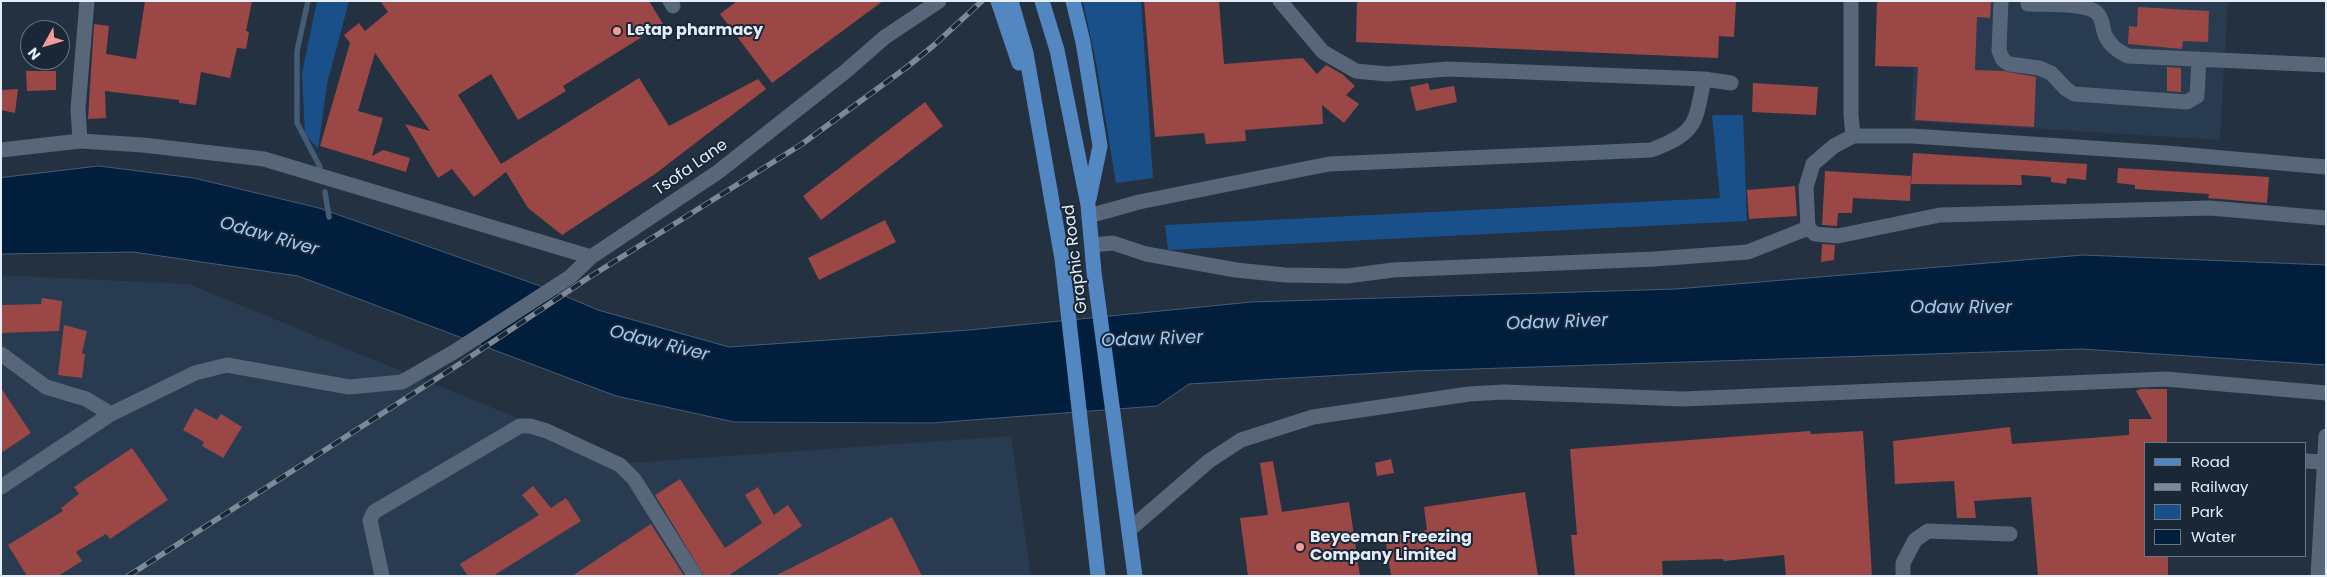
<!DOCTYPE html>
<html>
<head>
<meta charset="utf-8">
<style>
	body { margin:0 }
	#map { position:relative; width:2327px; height:577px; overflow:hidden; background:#233141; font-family:Poppins,sans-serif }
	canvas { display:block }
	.frame { position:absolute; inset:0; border:2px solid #e4edf8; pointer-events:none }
	.legend { position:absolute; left:2144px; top:442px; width:162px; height:115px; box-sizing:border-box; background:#192736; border:1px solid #6a7684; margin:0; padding:6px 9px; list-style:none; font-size:15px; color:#e4edf8 }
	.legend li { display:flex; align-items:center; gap:10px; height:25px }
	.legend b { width:25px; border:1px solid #6a7684 }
	.north { position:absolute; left:20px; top:20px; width:50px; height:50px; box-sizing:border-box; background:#192736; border:1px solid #6a7684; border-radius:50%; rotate:231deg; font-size:14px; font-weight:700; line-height:20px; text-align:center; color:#e4edf8 }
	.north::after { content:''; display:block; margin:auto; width:18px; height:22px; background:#f59b97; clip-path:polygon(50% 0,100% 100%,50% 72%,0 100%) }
</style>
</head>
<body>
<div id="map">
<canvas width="2327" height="577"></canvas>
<div class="frame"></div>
<ul class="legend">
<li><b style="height:6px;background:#5387c2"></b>Road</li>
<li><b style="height:6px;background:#7e8997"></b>Railway</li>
<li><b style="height:14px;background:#1a508a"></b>Park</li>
<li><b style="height:14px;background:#021e3d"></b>Water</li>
</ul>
<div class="north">N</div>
</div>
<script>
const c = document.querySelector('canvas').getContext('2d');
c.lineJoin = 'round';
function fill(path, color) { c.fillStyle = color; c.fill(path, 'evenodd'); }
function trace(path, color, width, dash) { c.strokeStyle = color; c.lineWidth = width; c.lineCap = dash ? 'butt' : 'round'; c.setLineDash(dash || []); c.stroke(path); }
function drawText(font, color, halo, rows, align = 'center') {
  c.font = font + ' Poppins,sans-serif'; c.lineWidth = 4; c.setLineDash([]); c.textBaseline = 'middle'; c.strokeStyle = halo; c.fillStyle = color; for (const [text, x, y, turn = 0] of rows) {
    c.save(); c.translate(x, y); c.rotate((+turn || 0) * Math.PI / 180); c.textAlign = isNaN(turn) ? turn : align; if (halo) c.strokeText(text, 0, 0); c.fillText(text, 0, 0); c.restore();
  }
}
fill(new Path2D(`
	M1917 1H2228L2220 140 1911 121Z
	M1 275 188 284 628 463 1011 436 1031 576H1Z`), '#293b51');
fill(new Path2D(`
	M317 1H349L327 84 318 149 305 134 302 73Z
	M1083 1H1141L1153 178 1116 183 1097 67Z
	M1712 115H1743L1747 221 1168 250 1165 225 1720 198Z`), '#1a508a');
const water = new Path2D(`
	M99 166 194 178 319 208 546 288 598 310 729 347 969 330 1251 302 1676 289 2083 255 2326 265V365L2082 349 1413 371 1189 384 1157 406 932 423 734 422 616 396 298 276 133 252 1 254V178Z`);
fill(water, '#021e3d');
trace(water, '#465c75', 1);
trace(new Path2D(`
	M308 1 297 51V123L320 167
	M325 192 329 217`), '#465c75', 5.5);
fill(new Path2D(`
	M145 1H252L246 31 249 32 246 49 237 48 230 78 201 72 196 105 179 103V100L105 91 106 118 88 119 94 24 109 26 106 54 136 59Z
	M380 1H649L663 24 563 86 566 91 518 120 491 74 458 95 501 164 639 78 669 126 758 79 766 89 655 174 562 235 528 208 506 172 474 197 452 169 438 178 405 124 430 131 375 53 358 111 383 118 372 156 383 150 410 158 406 172 320 146 350 43 344 35 359 23 365 31 388 12Z
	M737 1H883L772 83 720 14Z
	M1144 1H1219L1224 64 1303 58 1317 74 1326 65 1342 74 1355 86 1346 95 1359 104 1344 123 1322 105 1323 124 1245 130 1246 141 1206 144 1204 133 1155 137Z
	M1357 1H1736L1734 37 1719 36 1718 58 1356 42Z
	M1877 1H1991L1990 18 1977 17 1975 70 2003 71 2036 77 2034 127 1915 120 1918 67 1875 66Z
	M2138 7 2209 11 2208 42 2183 41 2182 49 2128 44 2129 26 2137 27Z
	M2167 67 2181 68V92L2167 91Z
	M26 71H56V90L27 91Z
	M1428 83 1430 90 1454 86 1457 102 1416 111 1410 87Z
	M1753 83 1818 87 1816 115 1752 112Z
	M18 89 15 113 1 110V90Z
	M925 102 943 126 821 220 803 196Z
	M1913 153 2087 164 2086 180 2067 178 2066 184 2051 182V177L2021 175 2022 185 1911 184Z
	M2118 168 2269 177 2267 203 2208 198 2209 194 2135 189V185L2117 183Z
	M1825 171 1911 176 1910 201 1853 198 1852 213H1838L1837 226 1822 225Z
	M1795 186 1797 216 1749 219 1747 190Z
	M885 220 896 242 819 280 808 258Z
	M1822 244 1835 245 1834 260 1821 262Z
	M42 298 62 301 59 331 1 333V305L41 304Z
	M64 325 87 331 82 353 85 354 82 378 58 375Z
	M1 388 31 433 1 453Z
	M2141 389H2167V443H2146V556H2168V576H2038L2031 497 1974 501 1976 518H1957L1954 481 1895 484 1893 441 2010 427 2012 444 2129 435V419H2152L2136 391Z
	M195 408 217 420 221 414 242 427 223 458 202 446 204 442 183 430Z
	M1810 431 1811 434 1863 431 1872 576H1786L1784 555 1724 561 1723 559 1662 561 1663 576H1575L1571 535H1577L1570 449Z
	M132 448 168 500 110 539 106 534 76 552 82 561 58 576H27L8 545 63 511 61 508 79 494 74 487Z
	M1391 459 1394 473 1377 476 1375 463Z
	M1273 461 1282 512 1349 502 1360 576H1248L1240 518 1268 515 1260 463Z
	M680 479 725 548 762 523 745 495 758 487 774 515 788 505 802 526 728 576H704L655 495Z
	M533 486 551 508 566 498 581 521 493 576H468L460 564 539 515 522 495Z
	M1525 492 1538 576H1391L1385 537 1427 530 1424 507Z
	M892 517 922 576H775Z
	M651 524 684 576H572Z`), '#9b4745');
trace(new Path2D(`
	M670 1 673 6
	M1280 1 1323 52 1356 71 1387 74 1448 69 1704 79 1731 83
	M1851 1V115L1853 136
	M2001 1 1999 51 2003 60 2009 64 2039 68 2051 73 2066 89 2074 94 2187 102 2197 96 2199 59
	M2028 4C2044 5 2086 2 2097 13 2104 20 2102 28 2105 35 2110 46 2118 51 2128 56L2326 65
	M80 141 78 109 87 1
	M1 150 80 141 143 145 264 159 591 257
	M2326 167 2166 153 1912 136H1853L1834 146 1813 164 1806 187 1808 228 1815 234 1838 236 1940 215 2210 208 2326 218
	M1089 216 1139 202 1329 164 1651 150C1697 133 1695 124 1704 79
	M1092 245 1113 243 1146 254 1236 270 1285 275 1347 276 1393 270 1654 259 1748 252 1808 228
	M1 354 46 387 86 399 111 414
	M2306 461 2324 462
	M1 487 111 414 195 373 227 365 349 387 402 382 454 352 570 277 591 257 718 172 846 71 885 37 939 1
	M1129 530 1209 461 1241 440 1313 417 1469 394 1504 392 1683 399 2165 379 2326 393
	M382 576 370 520 374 512 520 426H530L547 431 620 465 634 479 695 576
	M1903 576V563L1915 540 1928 531 2010 534
	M2318 576 2326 436`), '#576678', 15);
trace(new Path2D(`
	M998 1 1019 63
	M1011 1 1026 53 1062 259 1098 576
	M1042 1 1057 50 1088 205 1094 272 1135 576
	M1073 1 1083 42 1100 146 1089 199`), '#5387c2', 15);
const rail = new Path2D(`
	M128 576 461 363 588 278 802 144 907 67 933 46 982 1`);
trace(rail, '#7e8997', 5.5);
trace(rail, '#192736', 4, [11]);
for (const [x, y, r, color] of [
	[617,31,5,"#f59b97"],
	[1300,547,5,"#f59b97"]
]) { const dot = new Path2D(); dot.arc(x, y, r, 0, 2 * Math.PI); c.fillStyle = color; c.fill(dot); trace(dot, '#192736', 2); }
drawText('bold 16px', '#e4edf8', '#192736', [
	["Letap pharmacy",627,31],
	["Beyeeman Freezing",1310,538],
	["Company Limited",1310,556]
], 'left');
drawText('16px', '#e4edf8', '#192736', [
	["Tsofa Lane",691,168,-35],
	["Graphic Road",1076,259,-97]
]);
drawText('italic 18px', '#9ec9fc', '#192736', [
	["Odaw River",269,237,16],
	["Odaw River",1961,308],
	["Odaw River",1557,323,-2],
	["Odaw River",1152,340,-2],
	["Odaw River",659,344,14]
]);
</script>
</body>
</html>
